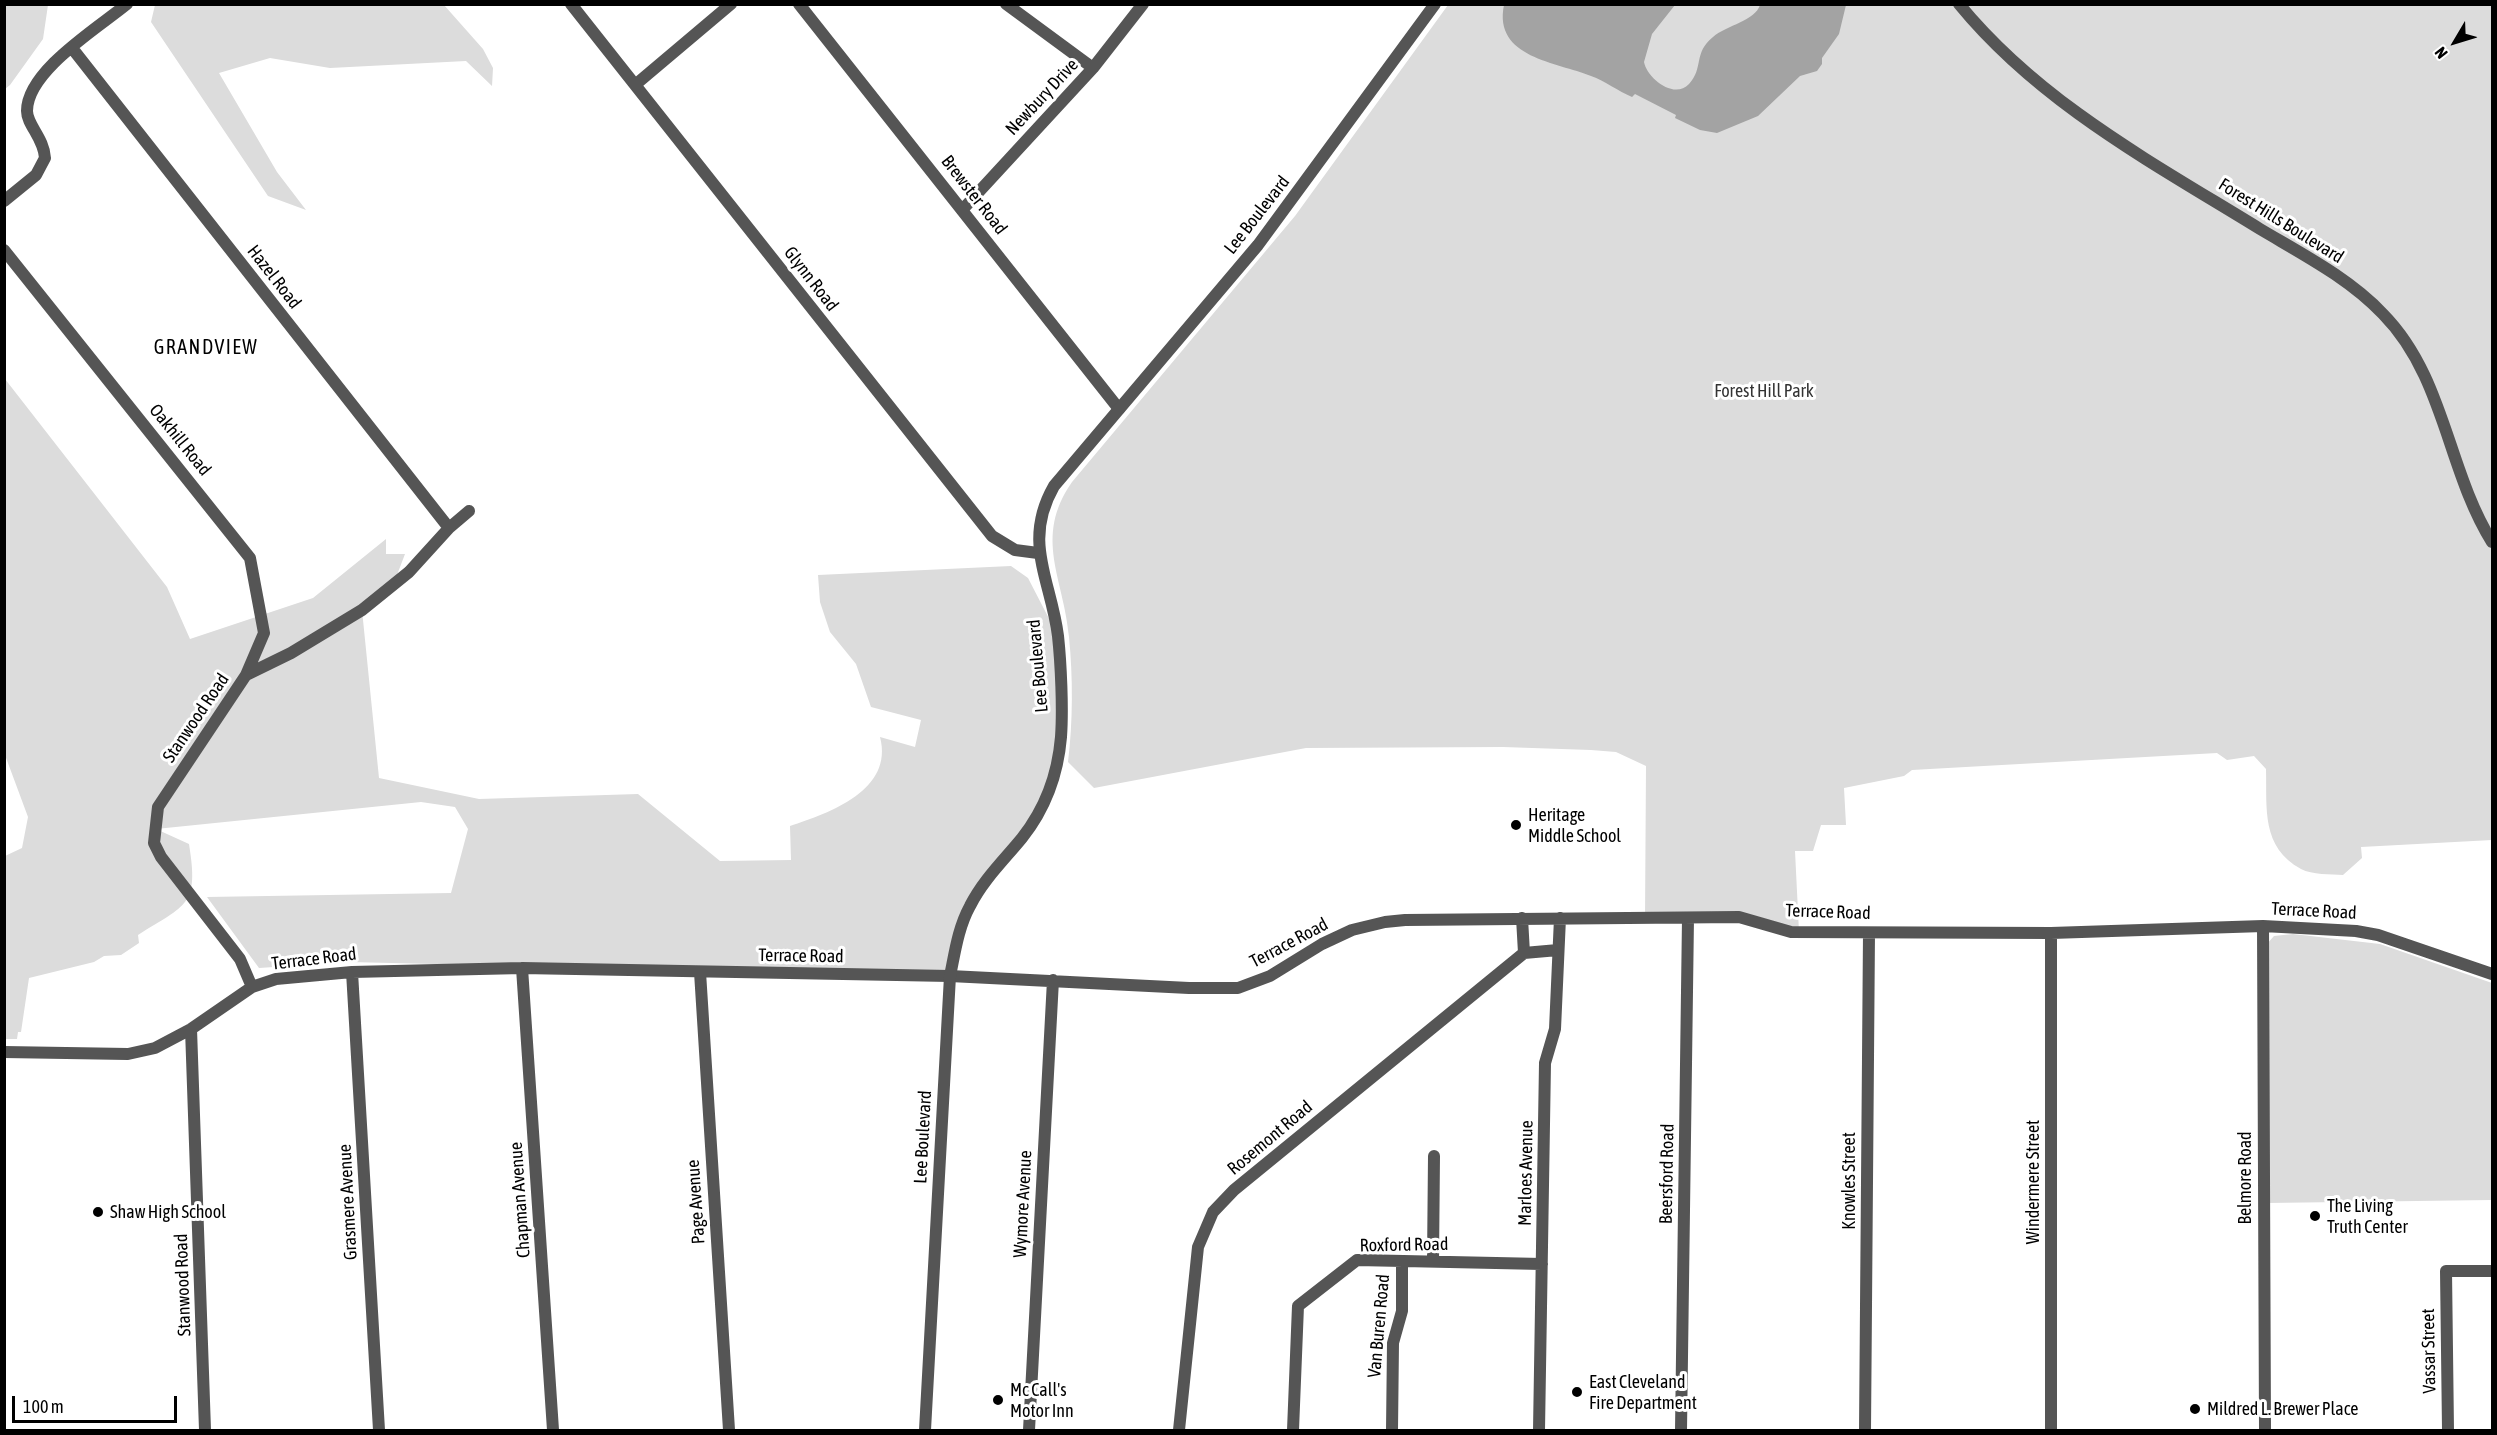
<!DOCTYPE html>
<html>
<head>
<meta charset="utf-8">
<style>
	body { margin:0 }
	#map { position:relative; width:2497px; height:1435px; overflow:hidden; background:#fff; font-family:"Asap Condensed",sans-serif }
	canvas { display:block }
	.frame { position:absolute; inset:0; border:6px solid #000; pointer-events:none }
	.north { position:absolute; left:2425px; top:12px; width:60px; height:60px; -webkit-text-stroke:4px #fff; paint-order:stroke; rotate:232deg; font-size:16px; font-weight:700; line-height:24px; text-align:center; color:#000 }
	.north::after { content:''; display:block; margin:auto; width:21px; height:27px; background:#000; clip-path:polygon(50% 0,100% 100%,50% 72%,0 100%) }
	.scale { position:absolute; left:12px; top:1396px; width:165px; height:27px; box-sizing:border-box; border:3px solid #000; border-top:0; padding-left:8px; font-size:18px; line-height:21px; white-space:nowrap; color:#000; -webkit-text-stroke:4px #fff; paint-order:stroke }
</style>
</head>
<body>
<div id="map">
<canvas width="2497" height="1435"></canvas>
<div class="frame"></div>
<div class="north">N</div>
<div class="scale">100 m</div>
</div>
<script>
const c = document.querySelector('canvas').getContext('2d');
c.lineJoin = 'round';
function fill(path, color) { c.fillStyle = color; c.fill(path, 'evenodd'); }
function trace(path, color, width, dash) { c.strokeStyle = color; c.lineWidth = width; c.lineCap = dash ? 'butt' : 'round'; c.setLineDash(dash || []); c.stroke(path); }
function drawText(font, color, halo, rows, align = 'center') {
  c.font = font + ' "Asap Condensed",sans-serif'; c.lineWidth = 6; c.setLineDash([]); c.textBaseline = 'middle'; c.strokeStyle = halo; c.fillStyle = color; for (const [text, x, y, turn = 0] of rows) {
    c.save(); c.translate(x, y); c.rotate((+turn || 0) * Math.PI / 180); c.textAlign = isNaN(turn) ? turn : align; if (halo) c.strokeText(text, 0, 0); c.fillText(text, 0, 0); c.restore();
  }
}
fill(new Path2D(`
	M5 4 48 5 43 39 10 85 5 89Z
	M155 5H444L483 49 493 68 492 86 466 61 330 68 270 58 219 73 277 172 306 210 268 196 151 22Z
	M1448 5H2492V840L2361 847 2362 858 2343 875C2331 874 2312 875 2301 869 2261 847 2267 809 2266 769L2254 756 2227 760 2217 753 1912 770 1904 776 1844 788 1846 825H1821L1813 851H1795L1799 932 1739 917 1645 918 1646 766 1616 752 1591 750 1503 747 1306 748 1094 788 1068 762C1073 722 1073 677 1069 637 1064 578 1033 538 1072 482L1295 216Z
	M5 379 167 587 190 639 313 598 386 539V554H405L397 575 362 610 379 778 479 799 638 794 720 861 791 860 790 826C830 813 894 790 880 737L915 747 921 720 871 707 856 664 830 632 820 602 818 575 1011 566 1028 578 1058 636 1061 734 1042 806 981 887 950 976 349 962 259 968 207 897 451 893 468 829 455 807 421 802 156 829 189 844C199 906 187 904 138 935L139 943 121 955 104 956 94 962 29 978 21 1032H18L17 1039H5V856L22 848 28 817 5 755Z
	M2293 934 2380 944 2492 983V1200L2267 1203 2266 945 2274 936Z`), '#dcdcdc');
fill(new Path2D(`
	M1504 5H1675L1652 34 1644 62C1647 78 1674 100 1689 84 1704 68 1693 53 1713 37 1727 25 1755 21 1760 5H1846L1839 34 1822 58V64L1817 71 1800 76 1758 116 1717 133 1700 130 1675 118 1676 115 1635 94 1632 97C1618 91 1605 81 1591 76 1557 62 1493 58 1504 5Z`), '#a3a3a3');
trace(new Path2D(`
	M571 4 992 536 1015 550 1038 553
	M799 4 1119 409
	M1006 4 1093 68
	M72 48 449 528
	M635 85 731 4
	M4 201 36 175 45 158C44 138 27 125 27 111 27 71 98 28 127 4
	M963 209 1093 68 1143 4
	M4 250 250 558 264 633 246 675
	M1522 918 1524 953
	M2263 926 2265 1430
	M2051 933V1430
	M522 968 553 1430
	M352 972 379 1430
	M700 972 729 1430
	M252 987 240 959 161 857 154 843 158 807 246 675 291 653 362 610 409 572 449 528 469 511
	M191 1029 205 1430
	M4 1052 128 1054 155 1048 191 1029 252 987 276 979 352 972 522 968 950 976 1189 988H1238L1270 976 1322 944 1352 930 1385 922 1405 920 1739 917 1791 932 2051 933 2263 926 2356 931 2378 935 2492 974
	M1433 1261 1434 1156
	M1029 1430 1053 980
	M1179 1430 1198 1247 1213 1212 1234 1190 1524 953 1558 950
	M1293 1430 1298 1306 1357 1260 1542 1264
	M1392 1430 1393 1343 1402 1311V1261
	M1539 1430 1545 1063 1555 1029 1560 918
	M1681 1430 1688 918
	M1865 1430 1869 933
	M2448 1430 2446 1271H2492`), '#555', 12);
trace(new Path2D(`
	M1959 4C2040 103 2153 163 2260 229 2302 254 2349 278 2383 314 2445 377 2447 470 2492 542
	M925 1430 950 976C955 952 958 928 970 906 983 880 1004 860 1022 838 1045 809 1058 773 1061 737 1063 709 1061 664 1058 636 1051 580 1022 542 1054 486L1258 245 1435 4`), '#555', 12);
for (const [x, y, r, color] of [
	[1516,825,6,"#000"],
	[98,1212,6,"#000"],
	[2315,1216,6,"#000"],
	[1577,1392,6,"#000"],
	[998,1400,6,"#000"],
	[2195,1409,6,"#000"]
]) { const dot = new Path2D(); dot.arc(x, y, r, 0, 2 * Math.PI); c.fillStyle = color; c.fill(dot); trace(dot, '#fff', 2); }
drawText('18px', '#000', '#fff', [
	["Newbury Drive",1042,97,-47],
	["Brewster Road",974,195,52],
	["Lee Boulevard",1257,215,-52],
	["Forest Hills Boulevard",2281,221,32],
	["Hazel Road",274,277,52],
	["Glynn Road",811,279,52],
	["Oakhill Road",180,440,51],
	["Lee Boulevard",1038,666,-95],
	["Stanwood Road",196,718,-56],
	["Terrace Road",2314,911,3],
	["Terrace Road",1828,912,2],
	["Terrace Road",1289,943,-28],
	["Terrace Road",801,956,1],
	["Terrace Road",314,959,-7],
	["Lee Boulevard",923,1137,-87],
	["Rosemont Road",1270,1138,-40],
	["Marloes Avenue",1526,1173,-89],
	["Beersford Road",1667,1174,-89],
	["Belmore Road",2245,1178,-90],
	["Knowles Street",1849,1181,-90],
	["Windermere Street",2033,1182,-90],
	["Chapman Avenue",520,1200,-94],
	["Grasmere Avenue",348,1202,-93],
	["Page Avenue",696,1202,-94],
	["Wymore Avenue",1023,1204,-87],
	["Roxford Road",1404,1245,-1],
	["Stanwood Road",183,1285,-92],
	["Van Buren Road",1379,1326,-85],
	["Vassar Street",2429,1351,-91]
]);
drawText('18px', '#333', '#fff', [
	["Forest Hill Park",1764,391]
]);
drawText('18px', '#000', '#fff', [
	["Heritage",1528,815],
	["Middle School",1528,836],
	["The Living",2327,1206],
	["Truth Center",2327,1227],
	["Shaw High School",110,1212],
	["East Cleveland",1589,1382],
	["Fire Department",1589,1403],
	["Mc Call's",1010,1390],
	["Motor Inn",1010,1411],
	["Mildred L. Brewer Place",2207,1409]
], 'left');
c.letterSpacing = '1.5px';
drawText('20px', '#000', '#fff', [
	["GRANDVIEW",206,348]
]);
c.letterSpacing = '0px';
</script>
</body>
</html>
